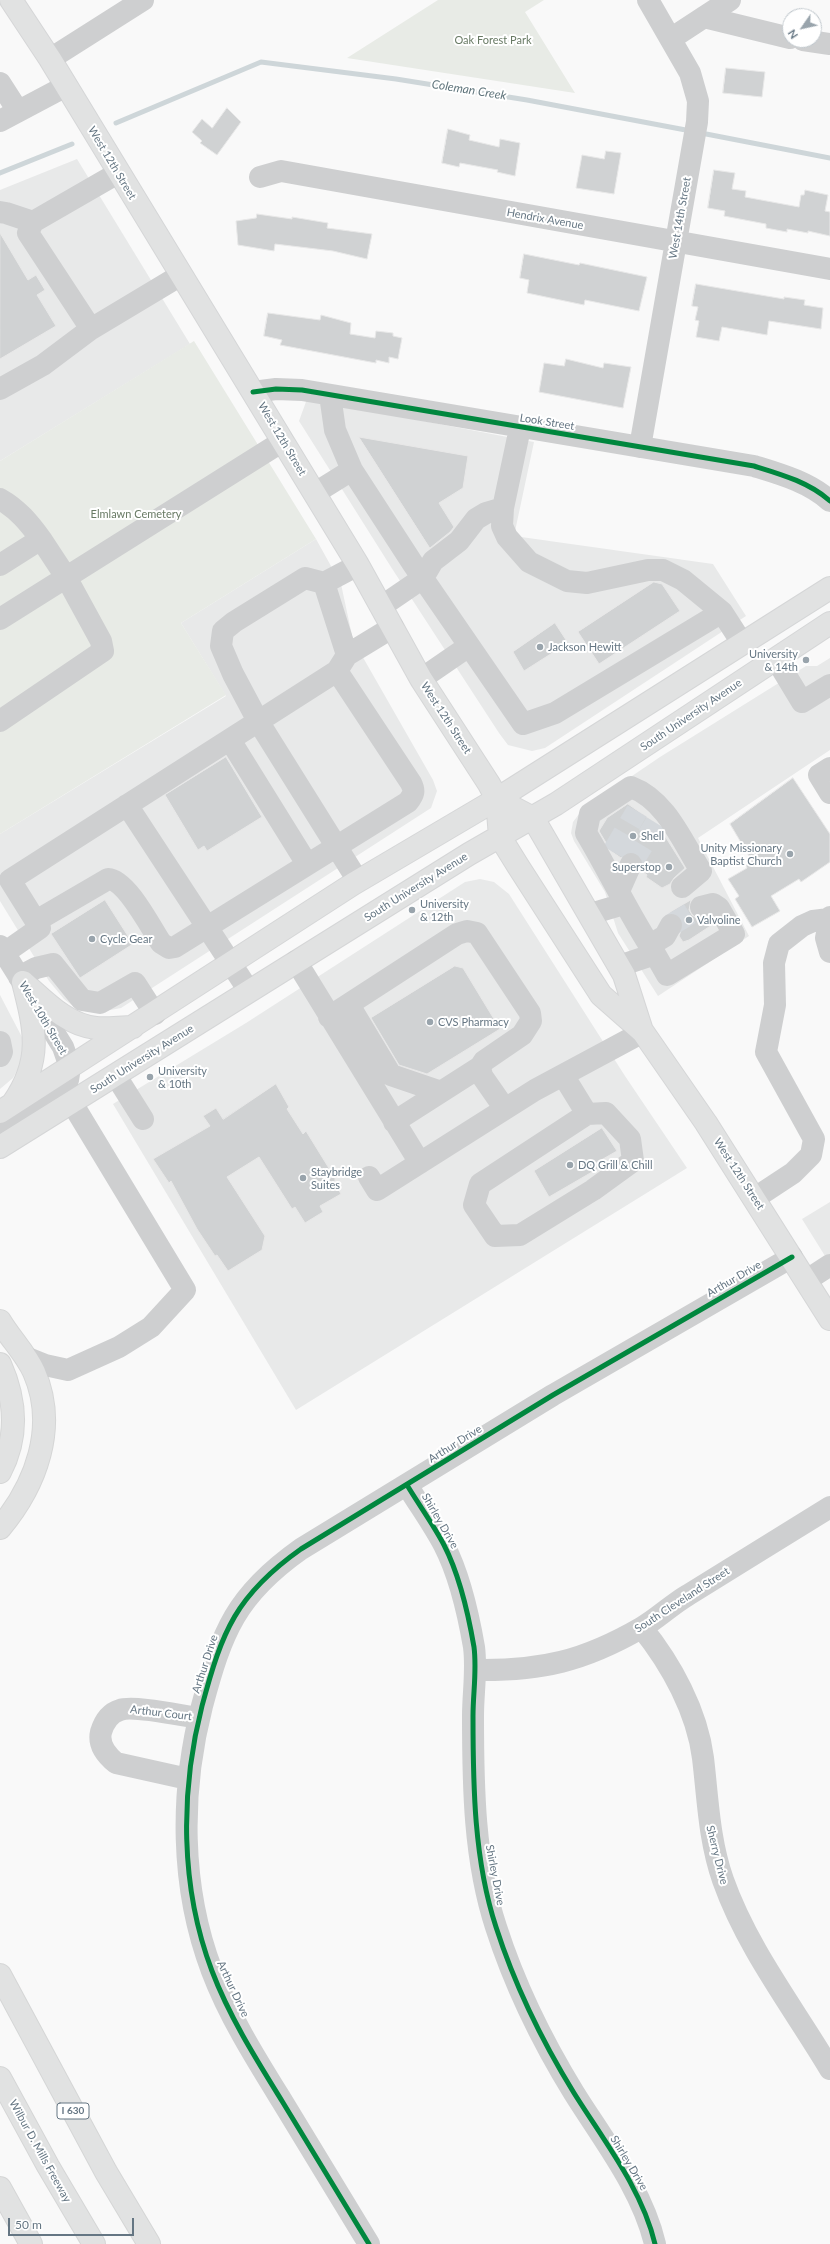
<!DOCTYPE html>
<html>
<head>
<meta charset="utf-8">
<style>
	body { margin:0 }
	#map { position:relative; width:830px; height:2244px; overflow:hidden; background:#f9f9f9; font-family:Lato,sans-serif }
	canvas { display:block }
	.north { position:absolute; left:782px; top:8px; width:40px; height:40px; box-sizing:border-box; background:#fff; border:1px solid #c1c8cd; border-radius:50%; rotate:236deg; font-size:11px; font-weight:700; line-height:16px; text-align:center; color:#657683 }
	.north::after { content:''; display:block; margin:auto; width:14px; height:18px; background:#99a4ac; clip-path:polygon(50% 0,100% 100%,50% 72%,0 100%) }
	.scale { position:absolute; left:8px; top:2218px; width:126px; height:18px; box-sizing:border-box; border:2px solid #657683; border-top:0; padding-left:5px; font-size:12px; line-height:14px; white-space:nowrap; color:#657683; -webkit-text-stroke:3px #fff; paint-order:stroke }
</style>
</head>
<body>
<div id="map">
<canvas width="830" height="2244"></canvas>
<div class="north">N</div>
<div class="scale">50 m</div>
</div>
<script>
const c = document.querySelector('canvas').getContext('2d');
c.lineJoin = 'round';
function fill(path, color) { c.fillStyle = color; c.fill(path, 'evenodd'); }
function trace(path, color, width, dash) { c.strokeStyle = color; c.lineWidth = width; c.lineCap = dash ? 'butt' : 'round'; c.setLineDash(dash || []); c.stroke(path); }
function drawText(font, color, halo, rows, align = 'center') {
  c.font = font + ' Lato,sans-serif'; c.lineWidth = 4; c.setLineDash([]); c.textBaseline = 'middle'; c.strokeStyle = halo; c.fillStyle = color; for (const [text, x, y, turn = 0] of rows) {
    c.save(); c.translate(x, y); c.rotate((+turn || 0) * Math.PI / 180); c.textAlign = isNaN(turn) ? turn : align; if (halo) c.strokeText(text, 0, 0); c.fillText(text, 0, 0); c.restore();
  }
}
fill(new Path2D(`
	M77 159 190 344 0 461V190Z
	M307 399 534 442 514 536 713 564 746 616 545 748 532 751 508 745 499 733 391 567 299 421Z
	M316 539 341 584 353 640 433 780 437 791 431 808 121 1008 100 1012 73 1006 64 999 49 981 0 901V834L226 696 181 623Z
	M830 658V750L698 838 749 936 658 996 618 933 605 892 574 841 571 833 573 822 582 810 660 757 806 666H817Z
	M480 879 494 882 509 894 625 1076 687 1168 296 1410 113 1104 246 1023 465 882Z
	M0 995 23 1039 21 1063 13 1078 0 1089Z
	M830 1202V1264L802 1219Z`), '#e8e9e9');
fill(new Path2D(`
	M438 0H544L525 12 575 93 347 58Z
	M194 341 316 539 181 623 226 695 0 834V461Z`), '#e8ebe6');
trace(new Path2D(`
	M116 123 261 62 396 79 527 100 691 131
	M701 133 830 158
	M0 173 72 144`), '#ced6d9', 5);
const building = new Path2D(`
	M726 68 765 72 762 97 723 93Z
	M227 108 241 122 217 155 200 143 202 141 192 132 202 119 212 128Z
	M448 129 470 135 469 140 499 147 500 139 520 143 515 176 497 172 498 170 460 163 459 167 442 163Z
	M606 151 621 153 614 194 576 188 582 155 604 159Z
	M714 170 735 173 732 189 746 191 745 197 799 207 801 195H804L805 190 828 195 825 211 830 212V236L808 231V233L787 229V232L766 228V224L724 216 725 211 708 208Z
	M257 214 292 219V217L328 223 327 228 372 234 367 259 333 251 275 244 274 251 238 245 236 221 256 218Z
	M0 233 28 280 36 275 45 290 37 295 56 326 0 359Z
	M524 254 579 265 580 263 647 277 639 311 585 300 584 305 527 293 529 280 520 278Z
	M696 284 784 299V297L805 300 804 305 823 308 821 329 769 321 767 335 722 327 719 341 696 337 699 321 695 320 698 307 692 306Z
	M268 313 320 320 321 315 351 323 350 334 375 338 376 331 393 333V336L402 338 398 359 389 357V363L376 360V363L280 345 282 340 264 336Z
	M566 359 603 368 604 363 631 367 623 408 539 392 544 363 564 366Z
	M359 437 468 456 463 488 439 503 454 527 450 532 430 548Z
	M654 582 662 584 680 611 599 664 578 632Z
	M555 623 568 643 524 671 513 652Z
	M226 757 262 817 207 851 204 846 198 850 165 795Z
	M793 778 830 834V862L801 882 799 879 771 896 780 911 752 927 735 899 739 896 728 879 747 868 746 865 752 861 730 824Z
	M628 804 658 825 685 868 674 878 670 884 662 888 646 877 647 875 642 871 643 862 636 853 629 852 621 858 611 851 599 831 607 818Z
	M105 900 133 944 80 978 51 934Z
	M691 900 689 910 692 915 698 919 708 918 712 925 689 940 683 942 679 936 683 925 682 919 677 914 669 913Z
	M455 966 463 968 500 1029 427 1074 399 1065 371 1018Z
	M276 1084 289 1107 287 1109 303 1134 306 1131 335 1178V1183L341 1194 320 1206 323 1212 305 1223 295 1207 292 1209 259 1157 227 1177 265 1236 262 1250 228 1271 217 1255 215 1256 197 1229 171 1181 169 1183 153 1159 210 1126 203 1116 216 1108 223 1119Z
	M602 1128 617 1151 596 1163 599 1168 549 1197 534 1171Z`);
fill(building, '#d0d2d3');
trace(building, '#e8e8e8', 1);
trace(new Path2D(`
	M613 852 637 811
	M631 864 656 823
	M671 925 701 907`), '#d4d8dc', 22, [22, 11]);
const major = new Path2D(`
	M11 0 50 59 358 565 421 679 489 784 497 799 500 837 518 866 601 995 643 1032 706 1123 830 1319
	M497 799 533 818 624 975 642 1031
	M23 982C44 1000 66 1025 96 1028 108 1029 121 1027 133 1027
	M13 1103C43 1060 35 1029 23 982
	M0 1112 353 884 497 799 830 588
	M0 1147 469 854 556 804 830 623`);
const highway = new Path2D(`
	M0 1321C10 1338 26 1354 34 1372 58 1427 36 1485 0 1528
	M0 1364C16 1400 19 1436 0 1472
	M0 1975 106 2172 149 2244
	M0 2078 48 2166 94 2244
	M0 2188 31 2244`);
trace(major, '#d5d6d7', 24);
trace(highway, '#d5d6d6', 24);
trace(new Path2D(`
	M704 17 790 38
	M672 38 730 0
	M803 40 830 44
	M50 59 143 0
	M0 83 18 111
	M0 121 66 86
	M118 173 33 222 28 233 91 329 181 275
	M260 177 281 171 830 269
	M0 212 6 213 33 222
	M0 389 43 365 91 329
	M253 392 276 389 302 390 754 466C780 474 809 482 830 501
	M330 395 335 430 352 470 413 564 523 724 555 713 722 612 742 643
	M520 428 503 508 502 526 507 537 529 562 567 581 587 583 648 570H663L683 580 722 612
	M640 447 697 122 698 101 690 73 648 0
	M315 493 352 470
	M0 499C18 509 29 523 41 539
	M0 565 41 539 66 577 101 641 103 651 0 721
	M324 583 347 655
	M382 606 423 578 433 561 459 541 476 519 486 513 503 508
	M0 619 283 441
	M776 659 802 702 830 685
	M421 679 469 646
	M230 740 307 864
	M830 768 819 775 830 793
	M127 805 249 991
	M358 881 258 721 233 674 221 646 223 631 234 622 305 578 324 583 358 565
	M619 891 631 864
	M590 914 624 904
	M830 917 826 938 830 952
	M36 921 108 879C127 880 151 928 161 943L169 948 175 947 408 802C414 794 415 791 411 783L337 671
	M650 945 665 936 671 925
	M0 946 63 1047 70 1067 68 1080 52 1098 0 1131
	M655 954C629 915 610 873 586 833L590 814 631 787C666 800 682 841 701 871L682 887
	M0 956 40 928 10 880 337 671 347 655 393 627
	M296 961 420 1163
	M619 966 655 954 667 975 734 934 719 908 713 904 701 907
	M19 977 36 968 53 964 82 1000 100 1003 135 983 155 1014
	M349 1005 391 1075 441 1092
	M329 1017 457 934 467 931 477 933 530 1013 531 1021 522 1035 484 1061 480 1067 482 1076 505 1109
	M0 1042 2 1052 0 1056
	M563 1075 587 1114
	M116 1076 143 1119
	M606 1113 630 1139 633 1161 593 1190 520 1235 495 1236 474 1205 480 1184 587 1114Z
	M394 1122 480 1067
	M369 1177 377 1190 535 1090 643 1032
	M755 1198 793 1173 811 1155 814 1139 766 1052 775 1005 774 963 779 944 802 926 813 921 829 919
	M807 1280 830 1265
	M25 1357 45 1365 68 1370 119 1347 151 1327 185 1290 72 1103
	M407 1485C419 1505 433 1524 444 1545 460 1576 468 1612 474 1647 477 1670 473 1693 473 1716 473 1786 474 1860 496 1927 515 1986 542 2041 574 2093 604 2141 642 2189 655 2244
	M642 1628C671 1664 697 1711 703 1758 708 1800 709 1840 723 1880 747 1948 793 2007 830 2069
	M476 1670C541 1671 584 1661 641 1628 657 1619 671 1605 688 1595 735 1566 783 1536 830 1507
	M188 1779 116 1763C106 1755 98 1745 101 1732 104 1722 110 1713 120 1710 133 1705 183 1716 199 1718
	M369 2244C340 2196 311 2149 282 2101 256 2059 229 2016 212 1971 180 1887 180 1792 202 1706 222 1631 236 1595 301 1549L553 1395 792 1257`), '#cecfd0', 22);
trace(major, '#e1e2e2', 22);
trace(highway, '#e1e2e2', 22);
trace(new Path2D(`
	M253 392 276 389 302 390 754 466C780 474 809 482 830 501
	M407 1485C419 1505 433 1524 444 1545 460 1576 468 1612 474 1647 477 1670 473 1693 473 1716 473 1786 474 1860 496 1927 515 1986 542 2041 574 2093 604 2141 642 2189 655 2244
	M369 2244C340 2196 311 2149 282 2101 256 2059 229 2016 212 1971 180 1887 180 1792 202 1706 222 1631 236 1595 301 1549L553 1395 792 1257`), '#00873e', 5);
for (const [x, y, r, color] of [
	[540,647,4,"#99a4ac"],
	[806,660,4,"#99a4ac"],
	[633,836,4,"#99a4ac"],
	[790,854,4,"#99a4ac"],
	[669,867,4,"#99a4ac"],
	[412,910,4,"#99a4ac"],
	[689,920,4,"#99a4ac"],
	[92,939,4,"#99a4ac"],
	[430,1022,4,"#99a4ac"],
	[150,1077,4,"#99a4ac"],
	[570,1165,4,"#99a4ac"],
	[303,1178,4,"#99a4ac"]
]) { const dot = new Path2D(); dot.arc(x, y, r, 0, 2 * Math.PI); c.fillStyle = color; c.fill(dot); trace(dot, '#fff', 1.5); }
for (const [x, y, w] of [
	[73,2111,32]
]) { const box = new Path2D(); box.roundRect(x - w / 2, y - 8, w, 16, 3); c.fillStyle = '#fff'; c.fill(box); trace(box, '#657683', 1); }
drawText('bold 10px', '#657683', null, [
	["I 630",73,2111]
]);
drawText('11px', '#687a64', '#fff', [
	["Oak Forest Park",493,40],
	["Elmlawn Cemetery",136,514]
]);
drawText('11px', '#657683', '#fff', [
	["West 12th Street",112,163,59],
	["West 14th Street",680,218,-80],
	["Hendrix Avenue",545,219,10],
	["Look Street",547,422,9],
	["West 12th Street",282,439,59],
	["South University Avenue",691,715,-34],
	["West 12th Street",446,718,57],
	["South University Avenue",416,887,-32],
	["West 10th Street",43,1018,59],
	["South University Avenue",142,1059,-32],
	["West 12th Street",739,1174,57],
	["Arthur Drive",734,1279,-30],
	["Arthur Drive",455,1444,-32],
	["Shirley Drive",440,1521,60],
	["South Cleveland Street",682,1600,-33],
	["Arthur Drive",205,1664,-72],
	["Arthur Court",161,1713,7],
	["Sherry Drive",717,1855,76],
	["Shirley Drive",495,1875,79],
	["Arthur Drive",233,1989,65],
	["Wilbur D. Mills Freeway",40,2151,61],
	["Shirley Drive",629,2163,59]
]);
drawText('11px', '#657683', '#fff', [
	["Jackson Hewitt",548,647],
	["University",798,654,"right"],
	["& 14th",798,667,"right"],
	["Shell",641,836],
	["Unity Missionary",782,848,"right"],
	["Baptist Church",782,861,"right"],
	["Superstop",661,867,"right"],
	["University",420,904],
	["& 12th",420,917],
	["Valvoline",697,920],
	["Cycle Gear",100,939],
	["CVS Pharmacy",438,1022],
	["University",158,1071],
	["& 10th",158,1084],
	["DQ Grill & Chill",578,1165],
	["Staybridge",311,1172],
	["Suites",311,1185]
], 'left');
drawText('italic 12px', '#60757c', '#fff', [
	["Coleman Creek",469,90,9]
]);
</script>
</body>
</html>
